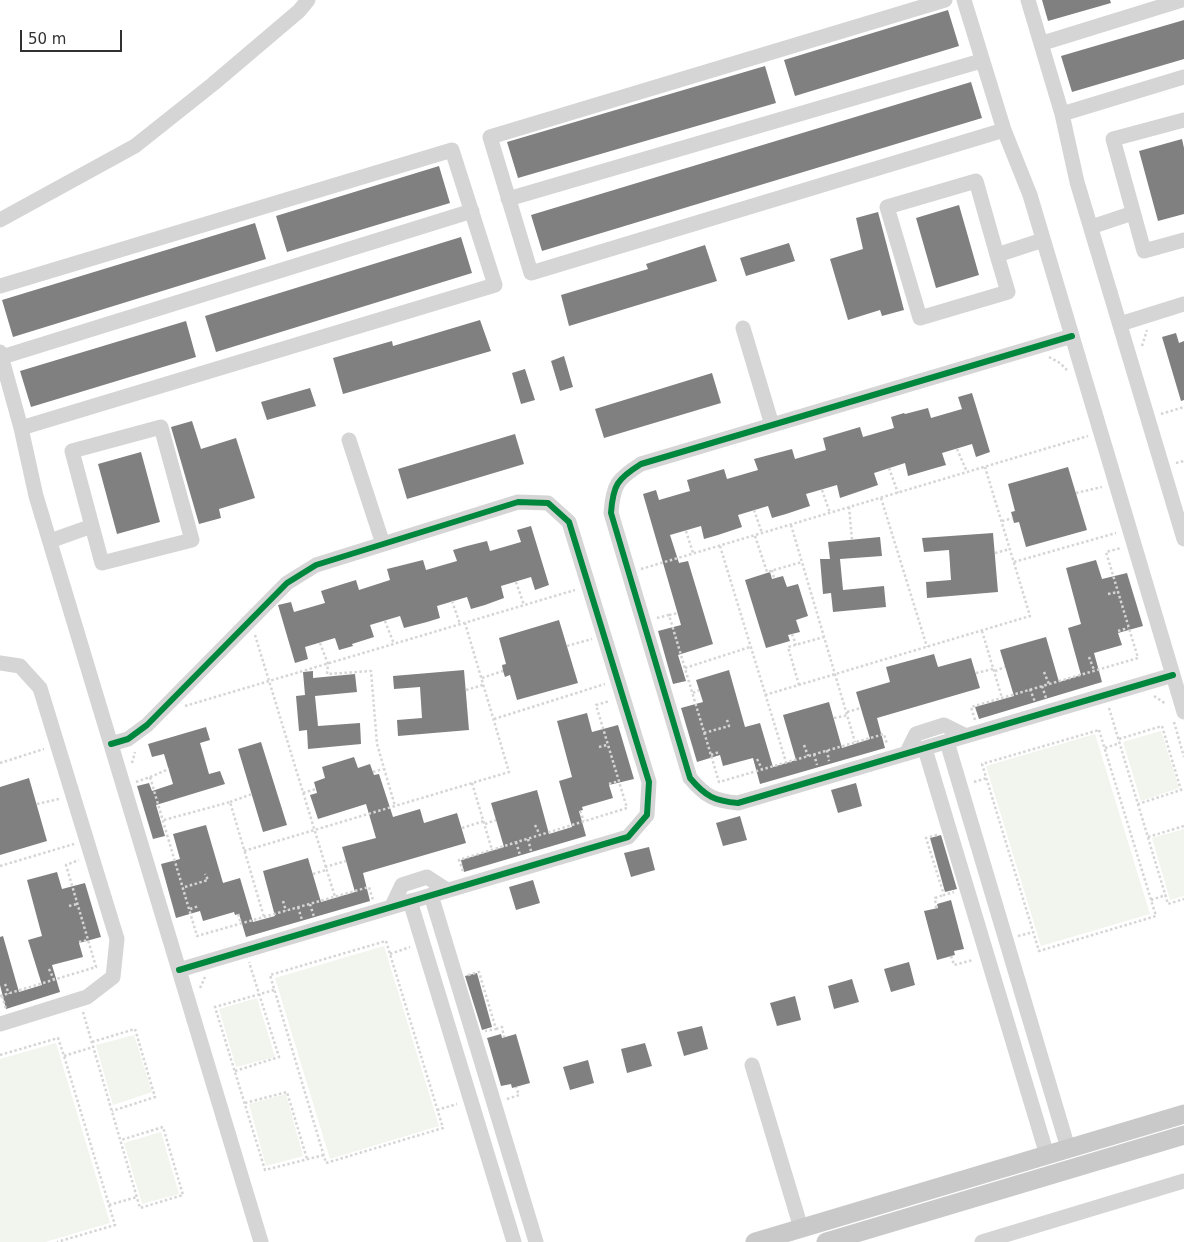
<!DOCTYPE html>
<html>
<head>
<meta charset="utf-8">
<style>
	body { margin:0 }
	#map { position:relative; width:1184px; height:1242px; overflow:hidden; background:#fff; font-family:"DejaVu Sans",sans-serif }
	canvas { display:block }
	.scale { position:absolute; left:20px; top:30px; width:102px; height:22px; box-sizing:border-box; border:2px solid #313131; border-top:0; padding-left:6px; font-size:15px; line-height:18px; white-space:nowrap; color:#313131; -webkit-text-stroke:4px #fff; paint-order:stroke }
</style>
</head>
<body>
<div id="map">
<canvas width="1184" height="1242"></canvas>
<div class="scale">50 m</div>
</div>
<script>
const c = document.querySelector('canvas').getContext('2d');
c.lineJoin = 'round';
function fill(path, color) { c.fillStyle = color; c.fill(path, 'evenodd'); }
function trace(path, color, width, dash) { c.strokeStyle = color; c.lineWidth = width; c.lineCap = dash ? 'butt' : 'round'; c.setLineDash(dash || []); c.stroke(path); }
fill(new Path2D(`
	M1161 731 1179 788 1141 801 1123 742Z
	M1095 734 1150 914 1041 946 986 766Z
	M1184 829V896L1170 900 1152 838Z
	M384 946 439 1126 330 1159 275 978Z
	M257 998 275 1057 236 1067 219 1009Z
	M134 1035 152 1092 113 1105 96 1045Z
	M56 1043 110 1223 45 1242H0V1059Z
	M286 1094 303 1156 266 1166 249 1104Z
	M161 1132 179 1194 142 1204 124 1143Z`), '#f1f5ed');
fill(new Path2D(`
	M1042 0H1110L1111 3 1048 21Z
	M948 10 959 46 795 96 784 60Z
	M1184 20V59L1072 92 1061 56Z
	M765 66 776 103 518 178 507 142Z
	M971 82 982 118 542 251 531 215Z
	M1182 139 1184 148V214L1158 221 1139 151Z
	M439 166 450 203 287 252 276 216Z
	M959 205 979 275 936 288 916 218Z
	M878 212 904 310 882 316 880 310 848 320 830 259 863 249 856 218Z
	M255 223 266 259 13 337 2 300Z
	M461 237 472 273 216 352 205 316Z
	M789 243 795 261 746 276 740 258Z
	M705 245 717 281 569 326 561 295 648 269 646 264Z
	M480 320 491 351 343 394 333 358 392 341 393 346Z
	M186 321 196 357 31 407 20 371Z
	M1176 333 1179 343 1184 341V400L1181 401 1162 337Z
	M564 356 573 387 560 391 551 361Z
	M525 369 535 400 521 404 512 373Z
	M712 373 721 403 604 438 595 409Z
	M310 388 316 406 267 420 261 402Z
	M972 393 990 452 976 457 972 444 942 453 946 465 932 469 908 476 905 463 874 473 878 485 840 498 837 485 806 494 810 506 786 514 772 518 768 506 738 515 742 527 718 535 704 539 701 526 670 535 679 563 688 561 713 644 678 655 686 681 673 684 658 631 681 625 643 494 656 490 659 500 690 491 687 480 724 469 727 479 758 470 754 459 792 449 795 459 826 450 823 438 860 427 863 437 894 428 891 417 904 413 905 414 928 408 931 418 962 409 958 397Z
	M192 421 201 449 236 438 255 498 219 509 221 518 199 524 171 427Z
	M515 434 524 464 407 499 398 469Z
	M141 452 160 522 117 534 98 464Z
	M1068 467 1087 530 1026 547 1019 522 1014 523 1011 512 1015 511 1008 484Z
	M531 526 549 585 535 590 531 577 501 586 504 598 485 605 471 609 467 597 437 606 440 618 427 622 404 628 400 616 370 625 374 637 352 644 353 646 339 650 335 638 305 647 308 659 295 663 278 605 291 602 294 612 325 603 321 591 343 584 356 580 359 590 390 580 387 569 423 560 426 570 457 561 453 550 467 546 487 541 490 551 521 542 517 530Z
	M993 533 998 592 927 598 926 582 951 580 949 550 924 552 922 538Z
	M880 537 882 556 840 559 843 590 884 586 886 607 833 612 831 593 823 594 820 559H830L828 542Z
	M1096 560 1102 579 1127 573 1143 626 1118 633 1122 645 1094 653 1102 682 979 719 975 707 1014 696 1000 650 1046 637 1059 682 1081 675 1068 628 1081 624 1066 568Z
	M770 572 772 579 783 576 787 587 798 584 808 616 796 620 800 632 788 635 790 641 766 648 745 580Z
	M559 620 578 683 517 700 510 675 505 677 503 671 502 665 506 664 499 638Z
	M934 654 938 667 971 658 980 688 877 718 885 748 760 784 753 758 723 766 720 755 697 762 681 708 703 702 696 680 729 670 745 727 760 723 773 767 796 760 783 715 829 702 842 748 870 739 856 692 890 682 886 667Z
	M464 670 469 730 398 736 397 720 422 718 420 687 394 689 393 676Z
	M313 671V678L355 674 357 692 315 696 318 726 360 723 361 744 308 749 307 730 299 731 296 696 305 695 303 672Z
	M587 713 592 732 618 725 634 779 609 785 613 798 582 807 583 810 579 811 586 836 464 872 461 860 504 847 491 803 537 790 549 834 572 827 559 781 572 777 557 721Z
	M206 727 210 740 200 743 209 774 220 771 225 784 156 805 165 836 153 839 137 786 149 783 152 791 173 784 164 754 152 757 148 744Z
	M261 742 287 825 263 832 238 749Z
	M354 757 358 768 370 764 374 775 379 774 393 817 420 809 424 823 457 813 466 843 363 873 370 901 246 937 239 914 235 915 234 912 203 921 200 911 176 918 161 864 180 859 173 834 206 825 223 883 240 878 253 922 275 916 263 871 308 858 321 902 355 892 342 847 376 838 366 804 318 819 310 795 317 793 314 782 325 778 322 767Z
	M29 778 47 841 0 855V787Z
	M856 783 862 806 838 813 831 790Z
	M740 816 747 840 723 846 716 823Z
	M941 835 957 889 945 892 930 838Z
	M649 847 655 870 631 877 624 853Z
	M57 872 62 889 85 883 101 937 79 943 83 957 52 965 60 992 6 1009 0 985V937L3 936 19 992 42 985 28 940 42 936 27 880Z
	M533 880 540 903 516 910 509 887Z
	M951 900 964 949 954 951 955 955 937 960 924 911 938 908 937 904Z
	M909 962 915 985 891 992 884 969Z
	M477 973 492 1027 482 1030 465 976Z
	M852 979 859 1002 834 1009 828 986Z
	M795 996 801 1020 777 1026 770 1003Z
	M702 1026 708 1049 684 1056 677 1032Z
	M501 1034 502 1038 516 1034 530 1083 512 1088 511 1084 501 1086 487 1038Z
	M645 1043 652 1066 627 1073 621 1049Z
	M588 1060 594 1083 570 1090 563 1067Z`), '#808080');
trace(new Path2D(`
	M1142 346 1147 330
	M1049 357 1060 363 1067 370
	M1161 414 1184 407
	M957 449 967 472
	M1176 463 1184 461
	M889 468 898 493
	M822 490 830 513
	M1076 493 1102 487
	M881 498 927 647
	M849 507 852 540
	M754 510 762 533
	M1002 521 1013 518
	M791 525 855 742
	M686 531 693 553
	M755 536 767 572 802 562
	M720 546 786 762
	M995 553 1010 549
	M1014 562 1116 533
	M641 569 1088 436
	M772 570 774 578
	M516 582 524 605
	M1108 594 1118 592
	M452 601 460 624
	M669 615 678 613
	M657 618 669 615 719 782 884 734 887 744
	M385 621 394 644
	M982 631 1002 698
	M1118 631 1128 628
	M792 634 796 645
	M255 635 335 897
	M320 643 328 664 327 674 371 671 377 744 395 806
	M567 646 592 639
	M1089 657 1094 670
	M685 668 750 647
	M995 671 1005 667
	M1044 672 1049 684
	M976 673 993 669
	M482 678 503 671
	M799 685 788 647 824 637
	M1042 686 1046 698
	M1030 689 1035 702
	M466 690 483 685
	M693 693 699 690
	M765 695 1030 616 985 467
	M1154 696 1166 704
	M185 706 575 590
	M1109 708 1168 904 1184 899
	M847 712 861 708
	M834 718 848 715
	M494 719 605 684
	M975 720 971 707 1138 658 1106 552 1121 548
	M1174 722 1184 757
	M1099 730 1156 916 1039 951 982 764Z
	M704 733 729 726 727 720
	M1119 739 1162 726 1181 790 1138 804
	M804 745 808 756
	M599 747 607 745
	M1105 748 1120 743
	M827 750 829 761
	M814 754 817 765
	M711 755 719 752
	M757 759 762 769
	M0 763 44 749
	M132 763 135 752
	M373 772 383 769
	M150 777 169 769
	M136 782 150 777 197 936 369 887 373 900
	M974 782 987 778
	M472 783 492 850
	M609 784 619 781
	M303 793 316 789
	M230 802 252 794
	M37 804 59 799
	M580 811 584 821
	M164 820 230 802 264 917
	M485 824 496 820
	M535 825 540 835
	M462 828 484 821
	M937 835 926 838 944 895 954 892
	M1148 837 1184 826
	M528 839 531 851
	M516 842 520 855
	M244 851 509 772 465 623
	M0 866 74 844
	M325 867 346 861
	M463 871 459 860 627 808 596 705 610 701
	M313 874 326 870
	M185 887 208 880 205 874
	M1151 900 1166 895
	M283 901 286 911
	M310 904 314 917
	M69 906 77 904
	M298 907 302 920
	M936 908 935 898 944 895
	M190 909 199 906
	M238 914 241 923
	M1018 936 1034 932
	M386 941 443 1128 326 1163 270 975Z
	M79 942 88 940
	M390 954 410 947
	M951 956 954 965 973 960
	M49 969 54 980
	M468 975 479 972 496 1029 485 1031
	M5 984 9 994
	M200 988 205 977
	M274 990 215 1007 265 1170 324 1155
	M0 996 96 967 66 865 79 860
	M2 996 6 1009
	M83 1012 140 1208 183 1195 163 1127 121 1140
	M496 1029 502 1027 504 1037
	M92 1042 135 1029 155 1097 112 1111
	M0 1055 58 1038 64 1056 115 1225 57 1242
	M64 1056 93 1047
	M235 1071 279 1057 249 962
	M507 1099 519 1095 516 1087
	M245 1103 287 1092 307 1159
	M437 1110 457 1104
	M109 1205 137 1197`), '#d5d5d5', 2.5, [2.5, 2.5]);
trace(new Path2D(`
	M945 0 490 137 531 273 1004 130 964 0
	M1028 0 1062 114 1184 77
	M1043 43 1182 0
	M1062 114 1077 182 1184 539
	M1184 120 1113 139 1144 251 1184 240
	M1004 130 1030 195 1184 712
	M508 199 981 61
	M0 220 135 146 213 84 299 11 308 0
	M1091 227 1133 213
	M997 255 976 181 887 207 920 318 1008 292 997 255 1043 240
	M0 286 452 150 495 285 21 428 0 352
	M1120 324 1184 304
	M743 328 772 425
	M1072 336 641 464C617 479 613 485 611 513L690 778C706 797 715 801 738 803L1173 675
	M2 357 472 211
	M21 428 36 496 261 1242
	M349 440 383 544
	M50 541 92 526 102 563 192 540 161 427 72 451 92 526
	M0 663 20 666 40 688 117 939 113 977 87 997 0 1024
	M947 742 1068 1148
	M111 744 128 739 147 725 287 583 316 565 518 502 548 503 569 522 649 782 647 815 628 837 179 970
	M925 749 1047 1155
	M906 754 916 734 944 725 966 736
	M431 895 536 1242
	M410 901 514 1242
	M392 906 402 885 427 877 447 890
	M752 1065 801 1228
	M982 1242 1184 1181`), '#d5d5d5', 15);
trace(new Path2D(`
	M755 1242 1184 1114
	M826 1242 1184 1135`), '#c9c9c9', 19);
trace(new Path2D(`
	M1072 336 641 464C617 479 613 485 611 513L690 778C706 797 715 801 738 803L1173 675
	M111 744 128 739 147 725 287 583 316 565 518 502 548 503 569 522 649 782 647 815 628 837 179 970`), '#00873e', 6);
</script>
</body>
</html>
